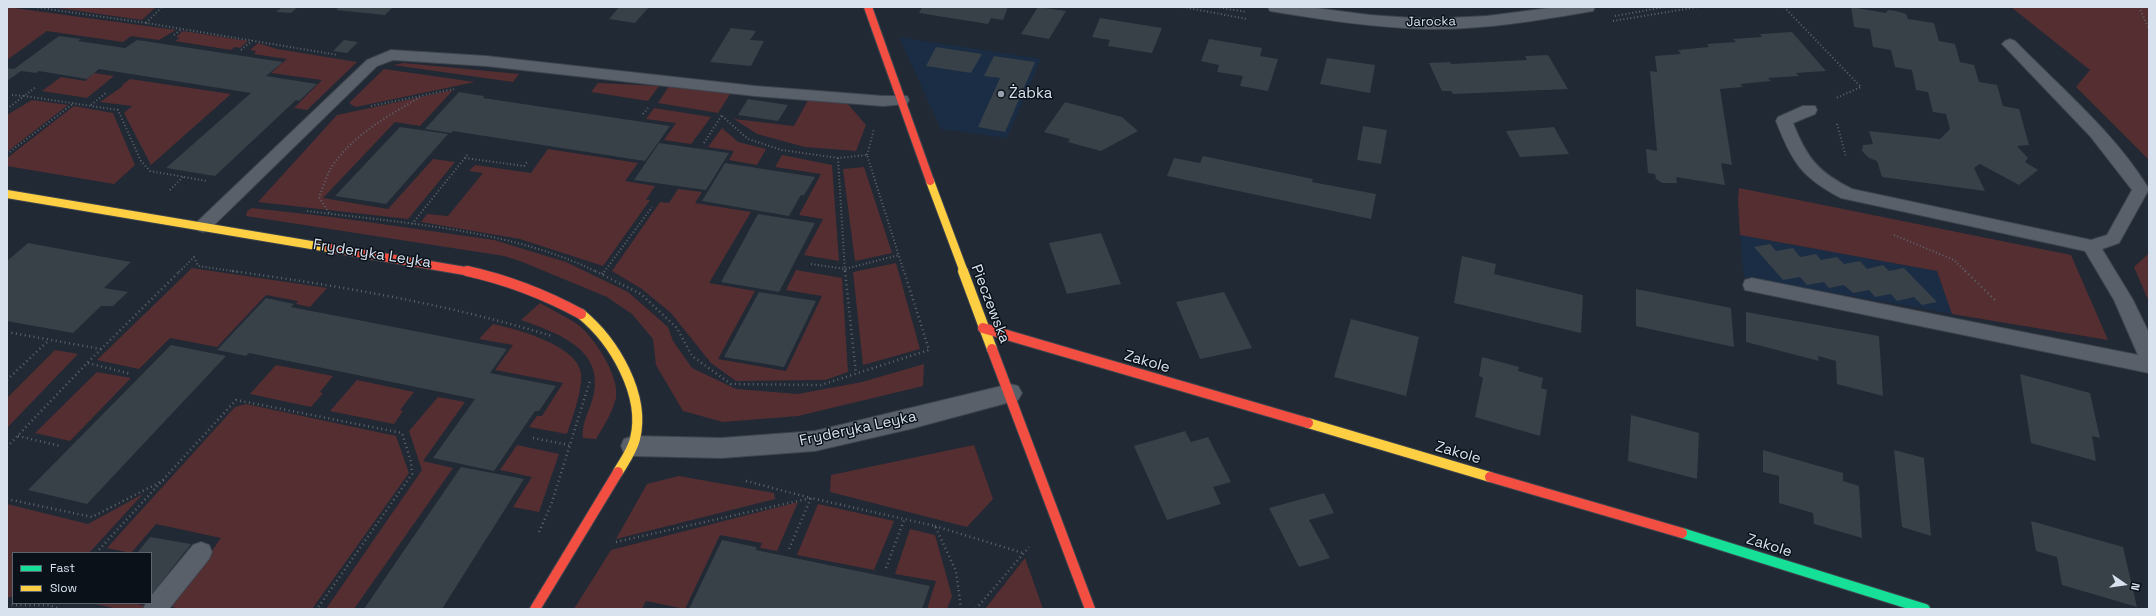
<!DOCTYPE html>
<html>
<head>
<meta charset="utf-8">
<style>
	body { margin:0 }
	#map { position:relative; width:2156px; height:616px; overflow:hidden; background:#202934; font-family:"Space Grotesk",sans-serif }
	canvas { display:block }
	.frame { position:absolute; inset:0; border:8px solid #d8e2ef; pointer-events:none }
	.legend { position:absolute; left:12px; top:552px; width:140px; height:52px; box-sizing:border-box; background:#0a1119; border:1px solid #5c656f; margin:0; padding:5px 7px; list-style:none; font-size:12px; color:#d8e2ef }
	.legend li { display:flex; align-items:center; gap:8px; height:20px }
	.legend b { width:20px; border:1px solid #5c656f }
	.north { position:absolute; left:2104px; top:564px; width:40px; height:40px; -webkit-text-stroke:3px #0a1119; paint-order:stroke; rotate:103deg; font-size:11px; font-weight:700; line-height:16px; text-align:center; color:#d8e2ef }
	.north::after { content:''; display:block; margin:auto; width:14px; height:18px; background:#d8e2ef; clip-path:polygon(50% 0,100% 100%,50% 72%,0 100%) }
</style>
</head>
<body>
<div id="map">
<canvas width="2156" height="616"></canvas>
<div class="frame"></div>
<ul class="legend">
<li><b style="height:5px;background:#16e098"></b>Fast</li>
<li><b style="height:5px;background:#ffcf43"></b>Slow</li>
</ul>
<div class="north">N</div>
</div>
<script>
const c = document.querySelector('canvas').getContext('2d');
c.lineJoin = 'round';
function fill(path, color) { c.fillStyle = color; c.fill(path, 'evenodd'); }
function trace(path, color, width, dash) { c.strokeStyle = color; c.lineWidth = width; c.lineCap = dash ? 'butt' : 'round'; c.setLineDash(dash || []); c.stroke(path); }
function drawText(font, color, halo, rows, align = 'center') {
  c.font = font + ' "Space Grotesk",sans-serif'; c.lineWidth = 3; c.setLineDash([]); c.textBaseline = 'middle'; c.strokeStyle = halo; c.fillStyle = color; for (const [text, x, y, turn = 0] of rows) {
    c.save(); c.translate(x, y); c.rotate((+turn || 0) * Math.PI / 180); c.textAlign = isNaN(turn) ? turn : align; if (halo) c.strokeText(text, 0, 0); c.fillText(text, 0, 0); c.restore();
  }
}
fill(new Path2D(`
	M899 37 1041 59 1007 138 941 129Z
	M1740 235 1937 271 1952 314 1744 277Z`), '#1a2d44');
fill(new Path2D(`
	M7 7 176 30 159 40 131 36 123 42 47 31 7 60Z
	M50 7H156L142 20Z
	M2011 7H2149V160L2076 87 2090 70Z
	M183 31 248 41 240 48 235 47 231 50 175 41 180 38 176 37Z
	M258 43 277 49 357 62 307 110 294 108 322 80 271 73 287 59 254 54 256 51 250 50Z
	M404 63 519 74 513 82 393 65Z
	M384 69 475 82 356 107 350 104V102Z
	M94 73 114 76 87 98 42 91 61 77 85 81Z
	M130 79 231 94 151 165 124 113 132 106 100 102 123 86 122 85Z
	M598 83 659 86 648 101 591 92Z
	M669 86 732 91 718 113 658 103Z
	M453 90 420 126 395 122 323 198 388 209 433 159 455 162 408 219 258 202 337 115Z
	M32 100 68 105 7 152V115Z
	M808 100 847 103 866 125 856 151 805 147 757 134 734 119 794 126Z
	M74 106 113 113 135 165 114 184 7 166V158Z
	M654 108 711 117 691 144 664 140 676 123 646 119Z
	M722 128 738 142 766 149 757 165 729 160 734 151 708 147Z
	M548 149 638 163 625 181 655 186 646 200H650L603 266 520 239 421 222 427 214 448 216 483 173 469 171 475 165 531 173Z
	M782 155 832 165 839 261 804 255 823 219 799 215 821 174 775 167Z
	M864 167 892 253 855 261 843 169Z
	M1739 188 2071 255 2108 340 1952 314 1937 271 1740 235 1738 200Z
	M678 189 702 192 695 203 751 212 709 283 755 291 718 359 786 371 822 296 786 290 796 270 842 278 848 372 825 380 736 381 711 363 671 313 642 289 612 271 660 202 669 203Z
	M252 208 332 217 494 240 566 262 628 292 668 327 673 341 692 368 736 389 798 394 862 382 924 364 923 386 798 416 723 422 683 411 656 365 653 339 632 314 607 297 520 261 504 256 246 216 247 211Z
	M2149 253V302L2134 267Z
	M896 263 920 349 863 365 853 272Z
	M192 268 327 288 310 307 296 304 298 301 266 295 217 347 170 338 139 369 97 360Z
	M540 303C552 310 565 316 577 324 594 336 620 377 616 398 612 413 604 426 596 439L583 438C581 422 591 409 594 393 603 348 555 332 521 320Z
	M493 324C516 329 577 345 581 373 583 389 572 419 567 434L529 427 537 416H542L563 383 495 370 513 345 479 339Z
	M55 350 78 354 7 428V398Z
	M276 365 333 376 320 392 323 393 311 407 250 394Z
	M97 372 131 378 70 441 35 433Z
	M357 380 414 392 400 410 403 411 394 424 330 411Z
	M438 397 465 402 423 461 453 468 354 609H326L422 470 409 431Z
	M246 404 396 436 409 473 312 609H181L172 607 221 538 156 524 131 553 107 548 235 407Z
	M517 445 559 454 539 512 513 507 532 477 500 470Z
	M974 445 993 499 967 527 830 492 831 475Z
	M679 476 774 493 775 499 616 539 647 484Z
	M143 494 89 553H13V596L7 598V504L88 524Z
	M798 502 777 551 760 548 762 543 720 535 685 609 646 601 642 609H574L611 550Z
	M818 504 894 521 874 570 797 555Z
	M910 529 935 535 952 596 947 609H927L936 581 895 574Z
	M1025 558 1043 609H985Z
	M91 603H133L146 606 144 609H118Z`), '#552e32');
fill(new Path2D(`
	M282 7H298L291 13 276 12Z
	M339 7H393L385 15 336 10Z
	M619 7H649L635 23 609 19Z
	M922 7H1008L1003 20 991 18 988 24 919 13Z
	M1038 7 1066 11 1049 39 1021 34Z
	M1851 7 1886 13 1888 10 1896 11 1906 14 1908 19 1934 23 1939 41 1955 44 1960 62 1974 65 1979 82 1997 85 2003 106 2019 109 2029 145 2017 146 2028 158 2025 162 2038 170 2019 185 1980 164 1974 168 1985 191 1882 177 1877 161 1869 158 1862 151 1863 145 1873 144 1869 131 1940 139 1950 129 1946 114 1933 112 1928 92 1916 90 1912 70 1895 67 1891 50 1873 47 1870 29 1854 27Z
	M1100 18 1162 28 1152 53 1108 46 1110 40 1092 37Z
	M731 28 756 31 750 40 764 41 751 66 710 62Z
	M1792 32 1826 71 1796 73 1799 76 1768 78 1771 81 1740 84 1743 87 1720 89 1732 165 1721 163 1725 185 1676 177 1677 183H1662L1656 179 1655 174 1648 173 1646 149 1657 151 1650 71 1657 72 1655 56 1681 54 1678 50 1709 47 1707 44 1736 42 1733 39 1762 37 1760 34Z
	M59 36 81 39 78 41 125 48 137 40 283 62 266 76 317 84 299 101 296 100 215 176 166 168 251 93 99 69 87 79 39 71 36 73 21 71 7 81V68L14 69Z
	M1209 39 1262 48 1260 56 1278 59 1268 91 1240 86 1243 76 1217 72 1219 65 1201 61Z
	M344 40 358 42 347 53 333 51Z
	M936 47 982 54 971 73 926 66Z
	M1548 55 1568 89 1453 94 1451 91H1442L1429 63 1450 62 1451 64 1527 60 1525 56Z
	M994 56 1035 62 1005 132 978 127 1000 78 984 76Z
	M1327 58 1375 65 1370 93 1320 84Z
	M459 92 484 96 483 98 670 126 645 161 453 131 451 133 425 129Z
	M748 99 788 105 778 121 738 115Z
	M1065 102 1122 117 1138 131 1101 151 1068 142 1070 139 1044 132Z
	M1363 126 1387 130 1381 164 1357 160Z
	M400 127 448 134 386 204 335 196Z
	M1554 127 1569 154 1520 157 1506 131Z
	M659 143 729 153 706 190 634 180Z
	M1203 156 1313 179 1312 182 1376 194 1371 219 1167 176 1174 158 1200 163Z
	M725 163 815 177 804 195H801L789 216 702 201Z
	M758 214 815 223 779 292 721 282Z
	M1101 233 1121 284 1067 294 1049 243Z
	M28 243 131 262 104 288 128 292 113 306H101L73 333 7 321V261Z
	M1770 244 1776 251 1793 248 1800 257 1816 254 1821 260 1837 257 1844 264 1860 261 1867 269 1883 265 1889 271 1904 268 1937 302 1922 305 1914 297 1897 301 1891 294 1875 297 1869 290 1853 293 1844 285 1829 288 1824 282 1807 285 1800 277 1783 280 1754 247Z
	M1462 256 1496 264 1494 274 1583 295 1581 333 1454 303Z
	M1636 289 1731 308 1734 347 1636 326Z
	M759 292 816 301 784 367 724 357Z
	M1224 292 1252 348 1200 359 1176 302Z
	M266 298 294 304 291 307 507 349 490 373 556 386 539 411H535L494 471 433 458 475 399 249 353 246 356 217 350Z
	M1746 312 1879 336 1883 396 1837 384 1836 361 1818 356 1819 361 1746 342Z
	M1351 319 1419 337 1406 396 1334 377Z
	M171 345 226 356 87 504 28 490Z
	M1482 357 1519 367 1518 371 1543 378 1541 388 1547 390 1540 436 1475 417 1483 378 1479 376Z
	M2020 374 2090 393 2100 438 2092 436 2096 461 2031 443Z
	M1631 415 1699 433 1697 479 1628 461Z
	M1185 431 1191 442 1208 437 1231 482 1213 487 1221 504 1167 520 1134 446Z
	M1763 450 1843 473V481L1859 486 1862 538 1814 524 1813 513 1779 503V476L1763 472Z
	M1894 450 1924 458 1931 536 1902 527Z
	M461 467 524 479 442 609H364Z
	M1324 493 1334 513 1309 520 1330 558 1299 567 1269 508Z
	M2031 521 2123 547 2137 607 2062 585 2057 557 2036 551Z
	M150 537 191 544 151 595V553H137Z
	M722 540 756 547V550L930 586 922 609H689Z`), '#384048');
const lane = new Path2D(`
	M2010 39 2015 41C2061 88 2115 133 2149 189L2119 243 2102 249 2133 300 2149 333V373L1745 290 1743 285 1745 280 1752 278 2138 355 2114 300 2085 251 1841 198C1801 177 1792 162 1776 121L1778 117 1803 106H1815L1817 110 1815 114 1793 123C1807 158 1818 172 1852 189L2091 240 2107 235 2132 190 2090 136 2005 47 2002 44 2005 41Z
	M391 50 486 56 755 86 883 96H907L909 100 907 104 883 106 755 96 486 66 393 60 377 66 209 230 203 232 197 230 194 226 197 222 367 60Z
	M201 542 209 545 212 552 209 559 169 609H143L146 603H151V596L193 545Z`);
const street = new Path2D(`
	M1268 7H1308L1370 15 1427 19 1487 16 1557 7H1595L1593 11 1587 12C1534 21 1481 30 1427 29 1376 28 1326 20 1276 12L1270 11Z
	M1010 384 1018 386 1022 393 1018 400 910 429 815 451 721 458 633 456 624 453 621 446 624 439 633 436 721 438 815 431Z`);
const fast = new Path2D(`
	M1682 533 1925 609`);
const slowFar1 = new Path2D(`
	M930 181 964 272
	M7 194 329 248`);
const slow = new Path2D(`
	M963 271 992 349
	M581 314C614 341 646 395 635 439 632 451 624 462 618 472
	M1308 423 1490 477`);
const jamFar1 = new Path2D(`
	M868 7 930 181
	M329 248 471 272`);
const jam = new Path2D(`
	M467 271C508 280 544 294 581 314
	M983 328 1308 423
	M992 349 1090 609
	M1490 477 1682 533
	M535 609 618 472`);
trace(lane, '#3d444d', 2);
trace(street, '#3d444d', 2);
trace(fast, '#3d444d', 12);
trace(slowFar1, '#3d444d', 10);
trace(slow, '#3d444d', 12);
trace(jamFar1, '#3d444d', 10);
trace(jam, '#3d444d', 12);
trace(new Path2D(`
	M34 7 146 23 338 55
	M1183 7 1247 19
	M1216 7 1247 12
	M1784 7 1861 87 1836 98
	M2139 7 2149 29
	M1615 16 1665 7
	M1613 21 1698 7
	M146 23 162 7
	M174 35 182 29
	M241 50 253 40
	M12 95 24 96 36 87
	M91 105 107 92
	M371 106 454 89
	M7 109 24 96 118 110 141 161 150 171 207 181
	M643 114 648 108
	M722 116 748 139 782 150 838 158 867 155 904 272
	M1837 124 1846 157
	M704 143 722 115
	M7 154 74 103
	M867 155 874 129
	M465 158 524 166 527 162
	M838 158 845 272
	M170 190 183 177
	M307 211C402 223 510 229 597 272
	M329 213 319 197C323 188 326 177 331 168 352 135 387 117 420 97
	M412 224 468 154
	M1894 235 1954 260 1966 272
	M194 257 198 266 239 272
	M811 264 845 269 899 255
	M179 272 195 256
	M604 272 652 207`), '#5e656d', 2, [1, 2.5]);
trace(new Path2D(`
	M232 271C341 286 447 304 552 336
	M595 271 641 294 677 328 692 356 731 384 821 385 929 350 904 271
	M845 271 856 374
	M1965 271 1997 302
	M602 274 604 271
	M7 332 101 349
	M88 363 131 374
	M7 380 49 340
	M18 436 60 446
	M533 438 569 445
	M7 447 87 363 180 271
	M746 481 811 498 789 549
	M7 499 92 517 164 480
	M935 526 1023 553
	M539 532 551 505 590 381
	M616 542 811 498 935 526 956 571 961 609
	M96 553 236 400 402 433 411 462 412 474 317 609
	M886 568 904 520
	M7 605H49L60 609
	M976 609 1029 547`), '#5e656d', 2.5, [1, 3.5]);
fill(lane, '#59606a');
fill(street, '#59606a');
trace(fast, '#16e098', 10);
trace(slowFar1, '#ffcf43', 8);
trace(slow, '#ffcf43', 10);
trace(jamFar1, '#f24e42', 8);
trace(jam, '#f24e42', 10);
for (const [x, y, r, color] of [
	[1001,94,4,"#98a1ae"]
]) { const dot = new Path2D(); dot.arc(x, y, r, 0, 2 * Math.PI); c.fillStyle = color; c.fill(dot); trace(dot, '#0a1119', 1.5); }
drawText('13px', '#d8e2ef', '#0a1119', [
	["Jarocka",1431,22,-1]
]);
drawText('15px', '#d8e2ef', '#0a1119', [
	["Żabka",1009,94]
], 'left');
drawText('15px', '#d8e2ef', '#0a1119', [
	["Fryderyka Leyka",372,254,9],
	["Pieczewska",990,304,69],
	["Zakole",1147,362,16],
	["Fryderyka Leyka",858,429,-12],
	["Zakole",1458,453,16],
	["Zakole",1769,546,17]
]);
</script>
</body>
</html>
